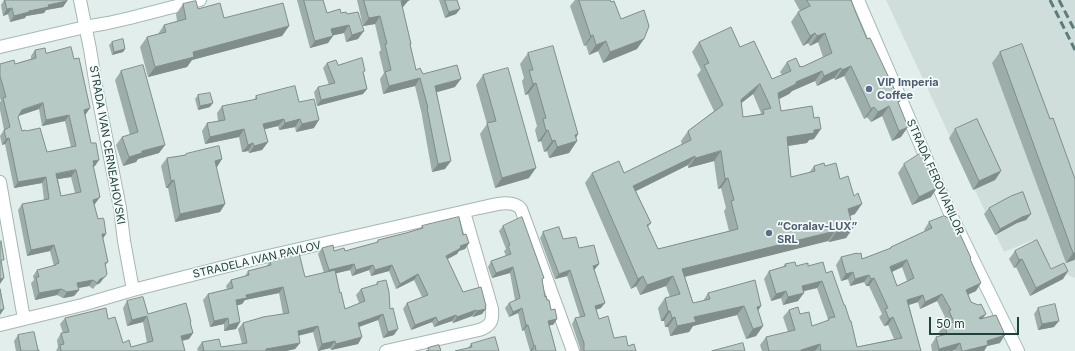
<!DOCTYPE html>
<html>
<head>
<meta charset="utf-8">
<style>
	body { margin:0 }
	#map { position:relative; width:1075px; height:351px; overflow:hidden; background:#e2eeeb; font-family:Inter,sans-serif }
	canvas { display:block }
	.scale { position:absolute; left:929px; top:317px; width:90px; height:18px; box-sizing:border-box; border:2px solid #20423f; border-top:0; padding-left:5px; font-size:12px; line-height:14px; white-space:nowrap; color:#20423f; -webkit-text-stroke:3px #f3faf8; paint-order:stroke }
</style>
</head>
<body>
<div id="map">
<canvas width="1075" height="351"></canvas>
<div class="scale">50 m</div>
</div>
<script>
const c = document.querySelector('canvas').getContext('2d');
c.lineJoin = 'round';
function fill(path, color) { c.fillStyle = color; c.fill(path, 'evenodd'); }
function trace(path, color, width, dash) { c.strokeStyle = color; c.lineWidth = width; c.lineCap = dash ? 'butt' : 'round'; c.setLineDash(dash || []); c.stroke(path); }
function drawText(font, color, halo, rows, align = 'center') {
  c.font = font + ' Inter,sans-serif'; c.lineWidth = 3.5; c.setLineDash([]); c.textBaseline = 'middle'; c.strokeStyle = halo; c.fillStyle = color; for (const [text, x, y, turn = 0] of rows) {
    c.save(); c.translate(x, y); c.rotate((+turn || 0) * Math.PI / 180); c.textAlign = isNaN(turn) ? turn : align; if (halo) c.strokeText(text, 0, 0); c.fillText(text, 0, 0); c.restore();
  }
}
fill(new Path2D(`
	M886 0H1075V278L1059 271 1055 273 1033 240 1004 252Z`), '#d0dedb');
const street = new Path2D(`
	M80 0 90 49 96 86 120 208 124 241 133 290
	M0 182 24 319
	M0 325 82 305 133 290 255 259 479 208C491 206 512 198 521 209L573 351
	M386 351 479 330C491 326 493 321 492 309L464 212`);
const secondary = new Path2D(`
	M858 0 949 211 1018 351
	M0 47 85 27 108 23 130 18 200 0`);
trace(street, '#a4b7b4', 14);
trace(secondary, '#9fbbb7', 14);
trace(street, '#fff', 12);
trace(secondary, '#fff', 12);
trace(new Path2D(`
	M1050 0 1075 50
	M1059 0 1075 31`), '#5a7d7a', 3, [8, 4]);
fill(new Path2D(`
	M4 0H67L63 7 46 10 44 13 26 16 25 18 10 22 8 14 3 16 1 5Z
	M297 0H323L327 13H341L347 14 358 39 346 42 344 33 333 35 328 43 310 48Z
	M357 0H410L408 1 402 8 411 44 410 45 416 70 423 74 455 87 437 92 445 169 432 172 422 116V115L415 86 383 94 380 79 384 73 379 52 381 50 375 24 363 26Z
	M439 0H457L460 9 456 14 445 18Z
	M575 0H610L637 49 603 63 598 51 589 55 586 45 584 46 570 6Z
	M794 0H851L856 13 867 39 900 101 898 104 901 137 892 141 882 116 871 122 867 117 864 119 844 76 835 80 834 78 817 86 815 81 792 91 789 94 779 99 781 111 814 139 809 140 807 143 788 146 791 177 809 173 814 166H825L840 179 855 214 850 216 853 228 846 238 829 242 828 241 685 277 693 303 703 301 708 293 761 306 758 311 763 326 756 336 746 339 737 315 693 326 689 332 670 336 668 327H665L664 321H661L658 308 665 298 670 297 666 286 640 295 636 286 631 289 585 183 592 173H624L682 145 681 141 688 131 714 111 697 75 701 70 692 52 699 42 740 47 772 79 782 75 780 72 787 62 802 67 823 57 818 42 810 46 808 43 803 46 791 22 798 12 800 11ZM753 94 761 113 760 114 743 117 741 103ZM714 161 718 189 721 188 726 208 724 211 729 231 658 249 648 227 651 223 636 191 688 165V168Z
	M183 4 224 18 289 26 282 36 192 60 187 67 148 77 140 47 147 37 158 34 164 25 177 21 176 14Z
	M112 42 125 49 123 52 112 55 109 45Z
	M35 50 46 53 86 114 85 115 95 166 93 167 100 197 94 204 103 239 108 262 105 266 100 283 96 285 93 289 89 286 78 288 79 290 74 296 64 298H63L57 295 35 300 31 283 34 280 33 276 37 270 54 266 50 251 27 256 18 210 22 204 44 200 42 183 14 188 5 144 2 145 0 136 4 130 0 110V102L1 101 0 98V64H15L31 59V56ZM39 109 42 126 65 121 71 147 47 152 26 131H22L18 117V116ZM71 177 75 193 61 196 58 179Z
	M1000 52 1050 119 1075 179V259L1074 260 1066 263 992 63Z
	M528 53 578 134 576 138 577 141 569 153 549 158 547 151 544 152 541 141 538 142 535 130 537 126 528 94 525 95 522 81 524 78 520 64Z
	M327 63 338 65 364 74 367 89 363 94 317 106 314 92 318 87 329 85 323 68Z
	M121 71 165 145 159 153 138 159 136 162 123 166 116 145 122 137 130 135 115 80Z
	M483 75 529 178 495 188 480 134 487 124 476 85Z
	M198 95 210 107 198 110 195 99Z
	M256 96 299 102 314 128 296 132 295 127 279 130 278 126 264 129 268 142 262 150 249 153 248 151 242 152 239 137 205 144 202 131 207 123 218 121 217 113 222 106 254 100Z
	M955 129 1001 171 995 180 973 190 949 138Z
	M186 154 222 159 216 167 225 204 220 212 175 222 168 188H166L161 166 167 158 185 155Z
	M904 164 931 197 912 205 898 173Z
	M989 208 1031 214 1026 220 1017 223 995 235 984 214Z
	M929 222 957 232 971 258 970 260 976 291 968 294 971 302 1000 343 987 346 984 351H955V350L952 351H932L931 345 936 337 940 336 939 332 945 324H946L944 319 945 317 937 301 920 309 918 302 909 305 921 351H762L760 345 766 337 788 332 783 317 789 310 800 314 812 326 827 321 828 319 817 288 803 291 798 301 783 305 781 298 771 301 764 279 769 271 783 267 785 264 796 266H808L826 273 857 347 894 339 888 325 884 326 879 317 882 314 869 286H866L864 282 850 286 848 279 841 281 836 265 841 257 862 259 889 249 891 247 925 231 924 230ZM902 267 907 281 897 286 892 272Z
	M422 226 463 235 469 243 465 249 459 251 457 254 447 259 463 292 486 306 482 314 473 317 472 316 453 323 452 321 434 327 432 322 411 330 403 309 407 303 422 297 414 280 396 289 389 271 371 276 369 270 352 276 350 270 336 273 340 293 345 309 359 303 356 295 361 289 376 285 377 282 390 309 394 335 383 338 378 320 359 327 362 337 358 344 331 350 330 348 318 351 313 332 298 336 300 343 295 349 286 351H198L197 349 202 342 221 347 242 344 238 329 243 323 283 314 279 293 245 300 242 304 237 305 240 322 236 329 224 331V324L210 327 203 300 208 294 227 289 226 286 231 280 245 276 248 271 266 267 270 261 305 277 324 273 318 254 322 248 334 251H345L376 243 378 240 406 233 421 228Z
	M503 226 542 281 545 297 551 310 557 319 553 325H549L556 351H530L524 330 522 331 518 313 509 317 505 308 509 303 515 300 510 273 492 278 488 267 491 261 506 256 504 251 506 249 499 231Z
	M543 232 563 239 579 248 599 264 595 269 594 270 601 308 596 310 599 319 614 338 628 346 636 351H580V348L572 324 575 318 580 317 567 276 555 279 540 238Z
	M1015 251 1051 269 1068 271 1063 279 1030 296 1016 267 1014 268 1009 259Z
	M127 301 148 314 190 323 193 333 189 339 182 341 185 351H56L58 347 57 340 61 333H63L60 324 65 318 108 319 123 343 131 347 147 343 143 322 127 326 123 308Z
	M1038 308 1054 327 1038 330 1034 314Z
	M18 335 38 350 39 351H16L14 341Z
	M471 344 499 351 468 348Z`), '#9dada9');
fill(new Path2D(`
	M403 0H410L408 1 403 7 395 9 401 1Z
	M67 1 63 7 46 10 44 13 26 16 25 18 10 22 14 16 48 5Z
	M12 8 8 14 3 16 7 9Z
	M460 9 456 14 445 18 449 12Z
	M380 16 375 24 363 26 369 18Z
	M349 25 344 33 326 37 331 29Z
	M289 26 282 36 192 60 187 67 148 77 155 67 193 52Z
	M364 31 358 39 346 42 352 35Z
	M815 33 808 43 803 46 810 36Z
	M825 33 818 42 810 46 817 36Z
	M593 35 586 45 584 46 591 36Z
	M333 36 328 43 310 48 315 41Z
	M644 39 637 49 603 63 610 52Z
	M606 41 598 51 589 55 596 45Z
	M125 49 123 52 112 55 114 52Z
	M851 66 844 76 835 80 842 70Z
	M841 68 834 78 817 86 824 76Z
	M822 71 815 81 792 91 789 94 771 103 778 93 796 82Z
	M420 78 415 86 383 94 389 86Z
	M461 79 455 87 430 94 435 86Z
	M536 83 528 94 525 95 533 84Z
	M760 84 753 94 734 109 741 100Z
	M367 89 363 94 317 106 321 100Z
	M43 103 39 109 18 116 22 110Z
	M213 103 210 107 198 110 200 106Z
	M889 106 882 116 871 122 878 112Z
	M874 107 867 117 864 119 871 109Z
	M90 108 86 114 79 116 84 110Z
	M69 115 65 121 42 126 46 120Z
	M284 119 278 126 258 131 263 124Z
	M300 119 295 127 279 130 285 123Z
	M319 120 314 128 296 132 302 124Z
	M908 127 901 137 892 141 899 131Z
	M244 129 239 137 205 144 210 137Z
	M821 129 814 139 809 140 807 143 780 147 787 137 814 130Z
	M548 130 541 141 538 142 546 131Z
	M578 134 573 143 577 141 569 153 549 158 557 147 575 135Z
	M9 138 5 144 2 145 6 139Z
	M555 140 547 151 544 152 552 141Z
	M268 142 262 150 249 153 254 146Z
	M253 143 248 151 242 152 248 145Z
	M165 145 159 153 138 159 136 162 123 166 129 157 142 151Z
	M721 151 714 161 688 168 695 158Z
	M695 156 688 165 626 196 633 186Z
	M222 159 217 167 210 168 215 161Z
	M99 160 95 166H93L90 171 93 161Z
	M451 161 445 169 432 172 438 164Z
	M536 168 529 178 495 188 502 178Z
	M76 170 71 177 52 180 56 174Z
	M1001 171 995 180 973 190 979 181Z
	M46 177 42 183 14 188 18 182Z
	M728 178 721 188 718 189 725 179Z
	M174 180 168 188H166L171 181Z
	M937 188 931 197 912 205 919 197Z
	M100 197 95 204 89 206 93 200Z
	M225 204 220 212 175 222 180 214Z
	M862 204 855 214 841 219 848 209Z
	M1031 214 1026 220 1017 223 995 235 1000 229 1022 217Z
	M853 228 846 238 829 242 836 232Z
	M835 231 828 241 675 279 682 269Z
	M102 234H106L102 240Z
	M469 243 465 249 459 251 457 254 442 262 446 256 460 246Z
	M54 245 50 251 27 256 31 250Z
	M1073 253H1075V259L1074 260 1066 263Z
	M1022 259 1016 267 1014 268 1019 260Z
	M907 260 902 267 885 275 890 267Z
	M354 264 350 270 325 276 329 270Z
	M599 264 595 269 589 271 593 266Z
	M373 265 369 270 352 276 356 270Z
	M392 265 389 271 371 276 375 270Z
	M513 267 510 273 492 278 496 273Z
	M570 270 567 276 555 279 559 274Z
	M1068 271 1063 279 1030 296 1036 288Z
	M853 272 848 279 841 281 846 274Z
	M107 274 100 283 96 285 100 279Z
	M418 274 414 280 396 289 400 284Z
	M869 275 864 282 850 286 855 279Z
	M643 276 636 286 631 289 638 279Z
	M673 276 666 286 640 295 647 285Z
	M4 278 0 284V279Z
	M874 278 869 286H866L871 279Z
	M93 280 89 286 73 289 77 283Z
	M822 281 817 288 796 293 802 286Z
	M981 283 976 291 961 298 966 290Z
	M283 287 279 293 245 300 242 304 231 307 236 300 246 295Z
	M61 289 57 295 35 300 39 293Z
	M79 290 74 296 63 298 67 292Z
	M786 291 781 298 771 301 776 294Z
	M804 293 798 301 783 305 788 297Z
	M942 294 937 301 920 309 925 302Z
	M923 295 918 302 902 307 907 300Z
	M605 303 601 308 591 311 595 306Z
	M485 306H486L484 309H486L482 314 473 317 477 311Z
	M744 306 737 315 693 326 689 332 670 336 677 326 694 317Z
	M761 306 754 316 757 307Z
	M522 308 518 313 509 317 513 312Z
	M4 309 0 315V310Z
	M476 310 472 316 453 323 457 317Z
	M668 311H670L664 321H661Z
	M383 314 378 320 353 329 358 323Z
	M986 314 980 322 979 318Z
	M456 315 452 321 434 327 438 322Z
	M147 316 143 322 127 326 132 320Z
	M436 317 432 322 411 330 415 325Z
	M675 317 668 327H665L672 318Z
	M893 317 888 325 884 326 889 319Z
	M228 318 224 324 210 327 214 321Z
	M557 319 553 325 544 326 548 321Z
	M1059 321 1054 327 1038 330 1042 324Z
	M240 322 236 329 224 331 229 325Z
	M526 325H528L524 330 522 331Z
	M318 326 313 332 293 337 298 331Z
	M763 326 756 336 746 339 753 329Z
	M398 329 394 335 383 338 388 332Z
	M193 333 189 339 176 342 181 336Z
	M1005 335 1000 343 987 346 984 351H964L987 341Z
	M362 337 358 344 331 350 336 344Z
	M335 341 330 348 318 351 322 344Z
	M300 343 295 349 286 351H264L266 349Z
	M960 343 955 350 952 351H938L939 349Z
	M820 344 815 351H800L801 350Z
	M535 345 532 351H530L534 346Z`), '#808d8a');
const building = new Path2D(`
	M5 0H67V1L48 5 49 7 29 11V12L14 16 12 8 7 9Z
	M304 0H323L327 13 340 9 341 13 346 12 347 14 358 12 364 31 352 35 349 25 331 29 333 36 315 41Z
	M364 0H406L401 1 411 44H410L416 70 420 68 423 74 457 65 461 79 435 86 451 161 438 164 427 108H428L420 78 389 86 385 72 391 70 385 44H387L380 16 369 18Z
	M445 0H457L460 9 449 12Z
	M579 0H610L611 2 614 1 621 19 644 10 649 26 644 39 610 52 606 41 596 45 593 35 591 36Z
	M807 0H851L856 13 867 39 870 38 900 101 898 102 908 127 899 131 889 106 878 112 874 107 871 109 851 66 842 70 841 68 824 76 822 71 796 82V84L778 93 781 111 812 106 814 118 819 117 821 129 814 130V133L787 137 791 177 815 171 814 166 824 163 825 166 836 163 840 179 848 176 854 196 858 193 862 204 848 209 853 228 836 232 835 231 682 269 693 303 710 299 708 293 755 280 761 306 757 307 763 326 753 329 744 306 694 317 696 322 677 326 675 317 672 318 670 311H668L665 298 680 294 673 276 647 285 643 276 638 279 592 173 619 161 624 173 691 140 688 131 723 105 704 65 709 63 699 42 731 27 740 47 754 41 772 79 791 71 787 62 796 58 800 67 801 66 802 67 832 53 825 33 817 36 815 33 810 36 798 12 810 6ZM760 84 771 108 763 110 764 114 743 117 741 100ZM721 151 725 179 728 178 734 200 731 201 738 229 658 249 647 225 651 223 633 186 695 156V158Z
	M196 1 198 9 220 3 224 18 283 3 289 26 193 52 194 57 155 67 147 37 166 32 164 25 186 19 183 4Z
	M123 39 125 49 114 52 112 42Z
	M1022 44 1050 119 1053 118 1075 179V253H1073L1000 52Z
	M553 46 578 134 575 135 577 141 557 147 555 140 552 141 548 130 546 131 543 119 546 118 536 83 533 84 529 70H533L528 53Z
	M71 47 74 59 79 58 90 108 84 110 91 143H96L99 160 93 161 94 165H93L100 197H99V198L93 200 98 219 103 218 104 220 106 234H102L108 262 105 263 107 274 105 277 100 279 97 283 93 280 77 283 79 290 67 292 61 289 39 293 36 277H39L37 270 56 265V264L59 263 54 245 31 250 22 204 49 199 46 177 18 182 9 138 6 139 4 130 10 127 3 98 6 97 0 76V64L14 60 15 64 36 58 35 50 45 48 46 53ZM43 103 46 120 69 115 76 146 47 152 40 128 26 131 25 130 22 131 18 117 22 110ZM76 170 81 192 61 196 56 174Z
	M362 58 365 71 363 72 367 89 321 100 318 87 335 83 327 63 336 60 338 65Z
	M143 65 165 145 142 151V153L129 157 122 137 138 132 121 71Z
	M508 68 536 168 502 178 487 123 496 121 483 75Z
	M295 86 299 102 314 99 319 120 302 124 300 119 285 123 284 119 263 124 268 142 254 146 253 143 248 145 244 129 210 137 207 123 225 120 222 106 257 99 256 96Z
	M210 93 213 103 200 106 198 95Z
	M977 119 1001 171 979 181 955 129Z
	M219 146 222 159 215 161 225 204 180 214 174 180 171 181 167 158 186 155V154Z
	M921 153 937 188 919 197 904 164Z
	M1023 192 1031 214 1022 217 1000 229 989 208 1011 196Z
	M944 216 951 219 957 232H959L971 258 970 259 981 283 966 290 971 302 978 305 981 304 986 314 979 318 980 319 996 315 1005 335 987 341 988 345 964 351H962L960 343 939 349 936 337 947 334 945 324 954 322 949 311 951 310 942 294 925 302 923 295 907 300 921 351H821L820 344 801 350V351H769L766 337 795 330 789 310 798 307 800 314 809 312 812 326 829 320V318L835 317 822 281 802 286 804 293 788 297 786 291 776 294 769 271 786 266 785 264 795 262 796 266 808 263V266L823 262 826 273 832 271 844 305H845L850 321H851L857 347 902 338 893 317 889 319 885 309 888 308 874 278 871 279 869 275 855 279 853 272 846 274 841 257 857 253 858 254 861 253 862 259 891 248V247L932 228 929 222ZM907 260 914 278 897 286 890 267Z
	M459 217 463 235 466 234 469 243 460 246 461 248 446 256 463 292 481 287 486 306H485L486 309 477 311 476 310 457 317 456 315 438 322 436 317 415 325 407 303 428 295 418 274 400 284 392 265 375 270 373 265 356 270 354 264 329 270 322 248 333 245 334 251 344 248 345 251 378 242V240L406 233 423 228 422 226Z
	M522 217 544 278 542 279 545 297 546 296 547 300H549L551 310 555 309 557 319 548 321 556 351H536L535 345 534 346 528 325H526L522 308 513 312 509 303 520 298 513 267 496 273 491 261 511 254 508 246 510 245 503 226Z
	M559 227 563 239 576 237 579 248 594 245 599 264 593 266 605 303 595 306 599 319 608 316 614 338 626 336 628 346 634 344 636 351H584V343L575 318 585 316 570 270 559 274 543 232Z
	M1037 240 1051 269 1064 263 1068 271 1036 288 1022 259 1019 260 1015 251Z
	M1 241 4 260H1L4 278 0 279V242Z
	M299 253 305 277 335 270 340 293 341 292 345 309 365 301 361 289 378 284 377 282 386 280 389 292 390 309 393 308 398 329 388 332 383 314 358 323 362 337 336 344 335 341 322 344 318 326 298 331 300 343 266 349V351H202H204L202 342 219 339 221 347 247 343 243 323 263 317 289 313 283 287 246 295 247 298 236 300 240 322 229 325 228 318 214 321 208 294 233 288 231 280 249 275 248 271 271 265 270 261Z
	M0 289 4 309 0 310Z
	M143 297 148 314 186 303 191 322H190L193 333 181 336 185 351H61L60 345 64 344 61 333 69 332 65 318 106 308 108 319 115 317 123 343 129 340 131 347 153 341 147 316 132 320 127 301Z
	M1055 304 1059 321 1042 324 1038 308Z
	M34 332 38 350H39V351H21L18 335Z
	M495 337 499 351H455L472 347 471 344Z
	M743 343 745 351H712Z
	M439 345 441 351H426L429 350 428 348Z`);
fill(building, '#b7c9c5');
trace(building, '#808d8a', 1);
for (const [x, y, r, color] of [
	[869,89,4,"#5c6f8a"],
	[769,233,4,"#5c6f8a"]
]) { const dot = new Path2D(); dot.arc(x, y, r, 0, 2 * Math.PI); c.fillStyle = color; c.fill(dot); trace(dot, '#f3faf8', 1.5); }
drawText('bold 11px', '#4e5e75', '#f3faf8', [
	["VIP Imperia",877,83],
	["Coffee",877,96],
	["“Coralav-LUX”",777,227],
	["SRL",777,240]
], 'left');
drawText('11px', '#20423f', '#f3faf8', [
	["STRADA IVAN CERNEAHOVSKI",107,145,80],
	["STRADA FEROVIARILOR",935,177,66],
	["STRADELA IVAN PAVLOV",257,260,-13]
]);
</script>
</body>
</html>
